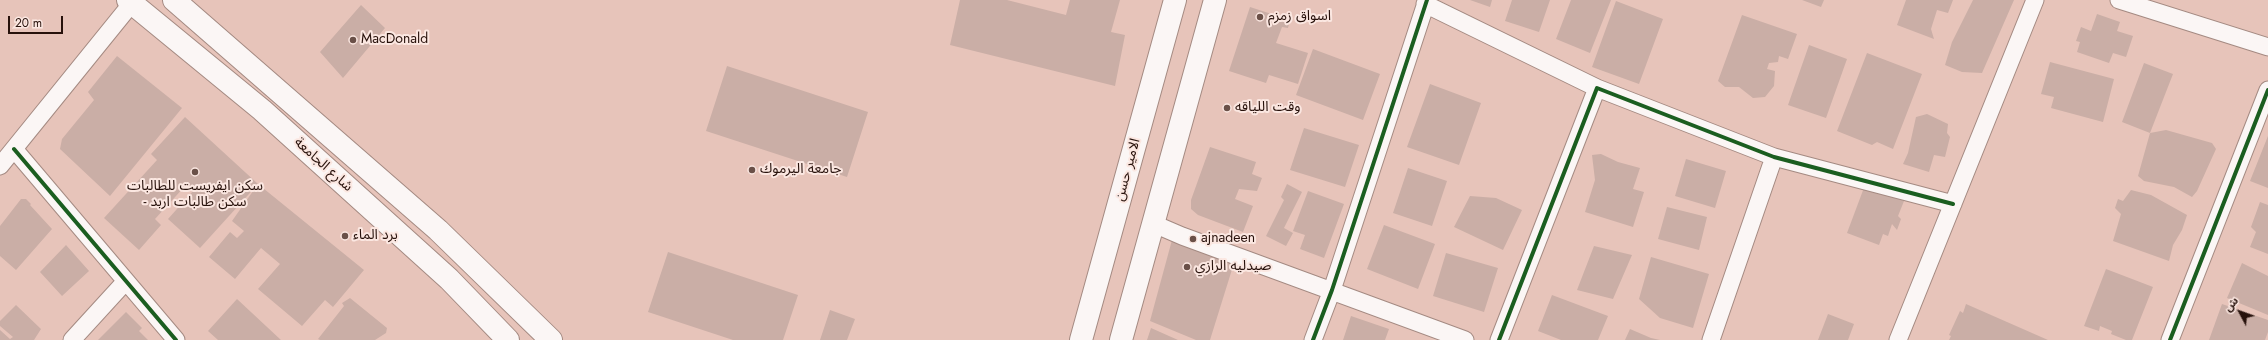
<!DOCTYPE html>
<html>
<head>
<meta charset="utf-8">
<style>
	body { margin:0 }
	#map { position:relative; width:2268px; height:340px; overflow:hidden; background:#e7c4ba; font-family:Jost,"Noto Sans Arabic",sans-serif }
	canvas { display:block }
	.north { position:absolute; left:2220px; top:292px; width:40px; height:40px; -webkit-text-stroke:3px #fbe7e1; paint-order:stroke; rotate:311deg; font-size:11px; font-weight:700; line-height:16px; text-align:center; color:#27110b }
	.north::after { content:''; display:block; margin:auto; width:14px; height:18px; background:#27110b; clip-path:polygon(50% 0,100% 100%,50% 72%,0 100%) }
	.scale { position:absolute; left:8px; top:16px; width:55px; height:18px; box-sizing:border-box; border:2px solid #27110b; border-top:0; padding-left:5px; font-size:12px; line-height:14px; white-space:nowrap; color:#27110b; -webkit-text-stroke:3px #fbe7e1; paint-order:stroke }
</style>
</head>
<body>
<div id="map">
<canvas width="2268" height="340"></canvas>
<div class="north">ش</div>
<div class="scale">20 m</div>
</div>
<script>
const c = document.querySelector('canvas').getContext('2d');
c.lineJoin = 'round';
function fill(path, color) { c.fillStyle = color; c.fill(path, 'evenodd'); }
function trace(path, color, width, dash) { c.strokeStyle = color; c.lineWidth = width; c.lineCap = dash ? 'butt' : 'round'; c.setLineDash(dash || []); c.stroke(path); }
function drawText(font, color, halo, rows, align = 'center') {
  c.font = font + ' Jost,"Noto Sans Arabic",sans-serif'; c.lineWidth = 4; c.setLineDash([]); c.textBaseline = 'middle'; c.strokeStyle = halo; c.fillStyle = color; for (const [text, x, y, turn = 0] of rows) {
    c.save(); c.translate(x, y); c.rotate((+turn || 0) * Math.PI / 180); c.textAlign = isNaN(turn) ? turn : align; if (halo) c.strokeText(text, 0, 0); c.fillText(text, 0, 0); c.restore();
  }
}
fill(new Path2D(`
	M960 0H1007L1066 15 1070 0H1120L1111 32 1125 35 1115 86 950 45Z
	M1470 0H1492L1490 7Z
	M1512 0H1550L1539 32 1505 21Z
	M1571 0H1611L1590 53 1556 39Z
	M1802 0H1824L1821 7Z
	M1906 0H1953L1948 13 1937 10 1931 29 1934 39 1897 25Z
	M1973 0H2014L1982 73 1962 72 1945 65 1952 42Z
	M1616 1 1663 19 1639 84 1592 67Z
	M361 5 385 28 343 78 320 52Z
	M1250 7 1290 20 1288 28 1282 27 1276 43 1308 53 1298 84 1269 75 1266 83 1229 71Z
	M2097 14 2120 22 2117 31 2133 36 2126 57 2113 53 2109 63 2077 52 2080 42 2076 41 2081 27 2091 31Z
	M1742 15 1797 34 1788 59 1779 56 1778 62 1769 63 1767 69 1775 71 1774 86 1765 97 1753 98 1739 87H1725L1718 81Z
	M1809 45 1847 59 1826 118 1788 105Z
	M1313 49 1380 74 1363 120 1296 95Z
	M1867 53 1922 74 1893 149 1877 142 1872 145 1837 131Z
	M117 56 182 108 110 196 60 149 62 139 94 100 88 92Z
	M2050 62 2114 79 2103 122 2051 108 2054 97 2041 94Z
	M2144 63 2173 74 2150 133 2166 130 2212 143 2216 149 2197 191 2192 197 2174 187 2144 181 2138 176 2150 133 2122 122Z
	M727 66 868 112 847 177 706 131Z
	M1430 84 1481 103 1459 165 1407 147Z
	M1927 114 1948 124 1947 133 1950 137 1945 157 1934 155 1929 172 1903 164 1908 153 1916 117Z
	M185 117 258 184 200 248 168 219 193 191 186 185 155 219 161 225 139 250 104 218 157 160 151 154Z
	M1304 128 1359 145 1345 187 1290 170Z
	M2268 136V188L2250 181Z
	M1210 147 1256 162 1252 174 1262 178 1257 191 1239 189 1235 199 1253 206 1243 232 1198 215 1191 209V200Z
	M1601 154 1618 162 1640 168 1633 189 1644 192 1633 227 1585 212 1595 180 1592 155Z
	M1686 159 1726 171 1715 208 1675 196Z
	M1408 168 1447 181 1432 226 1393 213Z
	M258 184 364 270 333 307 325 300 302 326 258 289 280 264 261 248 235 279 209 257 230 232 237 238 244 231 232 221Z
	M1287 184 1302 192 1284 228 1293 233 1286 246 1266 236 1284 200 1281 197Z
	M1865 185 1904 201 1898 216 1901 219 1897 230 1892 224 1888 236 1883 234 1879 245 1847 233Z
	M2131 190 2151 195 2187 215 2182 230 2173 245 2169 261 2113 241 2121 214 2115 208 2118 199 2123 201Z
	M1308 191 1344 204 1324 258 1300 249 1305 235 1293 231Z
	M1470 196 1496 198 1522 210 1503 250 1454 227Z
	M21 199H26L31 204 30 205 52 229 16 270 0 256V226Z
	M2260 202 2268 205V254L2250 247 2256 232 2251 227Z
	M1667 207 1707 217 1699 250 1658 239Z
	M1384 225 1435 244 1418 289 1367 269Z
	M1172 240 1234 263 1210 340H1196L1150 321Z
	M66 245 89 271 62 296 40 272Z
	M1594 246 1632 255 1613 299 1577 290Z
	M668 252 798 295 783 340H733L648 312Z
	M1446 253 1498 268 1484 312 1433 296Z
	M1651 257 1709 274 1693 328 1660 318 1639 299Z
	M2242 263 2268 276V315L2227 298Z
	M2106 269 2153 287 2132 340H2126L2111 334 2112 331 2100 326 2099 331 2084 326Z
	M1552 295 1608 316 1598 340H1561L1538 331Z
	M350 298 387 328 386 333 375 340H320L318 339 344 306 342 303Z
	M237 299 281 340H218L208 331Z
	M1966 304 2048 340H1949L1951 336 1949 335 1960 311 1963 313Z
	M2222 304 2268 320V332L2265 340H2209Z
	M16 305 41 329 34 340H0V330L10 339 13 337 0 326V321Z
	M830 310 855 319 847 340H820Z
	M126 312 142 328 139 331 148 340H98Z
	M1828 314 1854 324 1848 340H1818Z
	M1351 316 1389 329 1385 340H1343Z
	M1151 328 1178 340H1147Z
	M1630 329 1651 338 1660 340H1625Z`), '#caaea6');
const street = new Path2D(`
	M2119 0 2268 47
	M1425 4 1597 88
	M14 149 176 340
	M0 166 132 3
	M1154 224 1182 236 1465 340
	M72 340 125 282
	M1313 340 1332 290 1427 0
	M1499 340 1597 88 1774 157 1953 204
	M1711 340 1774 157
	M1898 340 2035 0
	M2170 340 2268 90`);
const secondary = new Path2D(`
	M128 0 262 110 449 279 508 340
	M174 0 438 230 551 340`);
const primary = new Path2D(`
	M1081 340 1175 0
	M1121 340 1215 0`);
trace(street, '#a48a82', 19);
trace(secondary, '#a48a82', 24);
trace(primary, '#a48a82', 24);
trace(street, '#fbf6f5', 17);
trace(secondary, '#fbf6f5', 22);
trace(primary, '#fbf6f5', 22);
trace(new Path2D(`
	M14 149 176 340
	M1313 340 1332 290 1427 0
	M1499 340 1597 88 1774 157 1953 204
	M2170 340 2268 90`), '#1b5e20', 4);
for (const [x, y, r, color] of [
	[1260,17,4,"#6a5048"],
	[353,40,4,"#6a5048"],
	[1227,108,4,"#6a5048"],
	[752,170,4,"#6a5048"],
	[195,172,4,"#6a5048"],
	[345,236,4,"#6a5048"],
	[1193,239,4,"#6a5048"],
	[1187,267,4,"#6a5048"]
]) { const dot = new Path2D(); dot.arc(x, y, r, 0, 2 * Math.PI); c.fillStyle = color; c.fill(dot); trace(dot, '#fbe7e1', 1.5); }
drawText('14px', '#27110b', '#fbe7e1', [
	["اسواق زمزم",1268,17],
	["MacDonald",361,40],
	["وقت اللياقه",1235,108],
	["جامعة اليرموك",760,170],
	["سكن ايفريست للطالبات",195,187,"center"],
	["- سكن طالبات اربد",195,203,"center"],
	["برد الماء",353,236],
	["ajnadeen",1201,239],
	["صيدليه الرازي",1195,267]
], 'left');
drawText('14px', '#27110b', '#fbe7e1', [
	["شارع الجامعة",323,165,42],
	["الامير حسن",1128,170,-75]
]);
</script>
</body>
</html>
